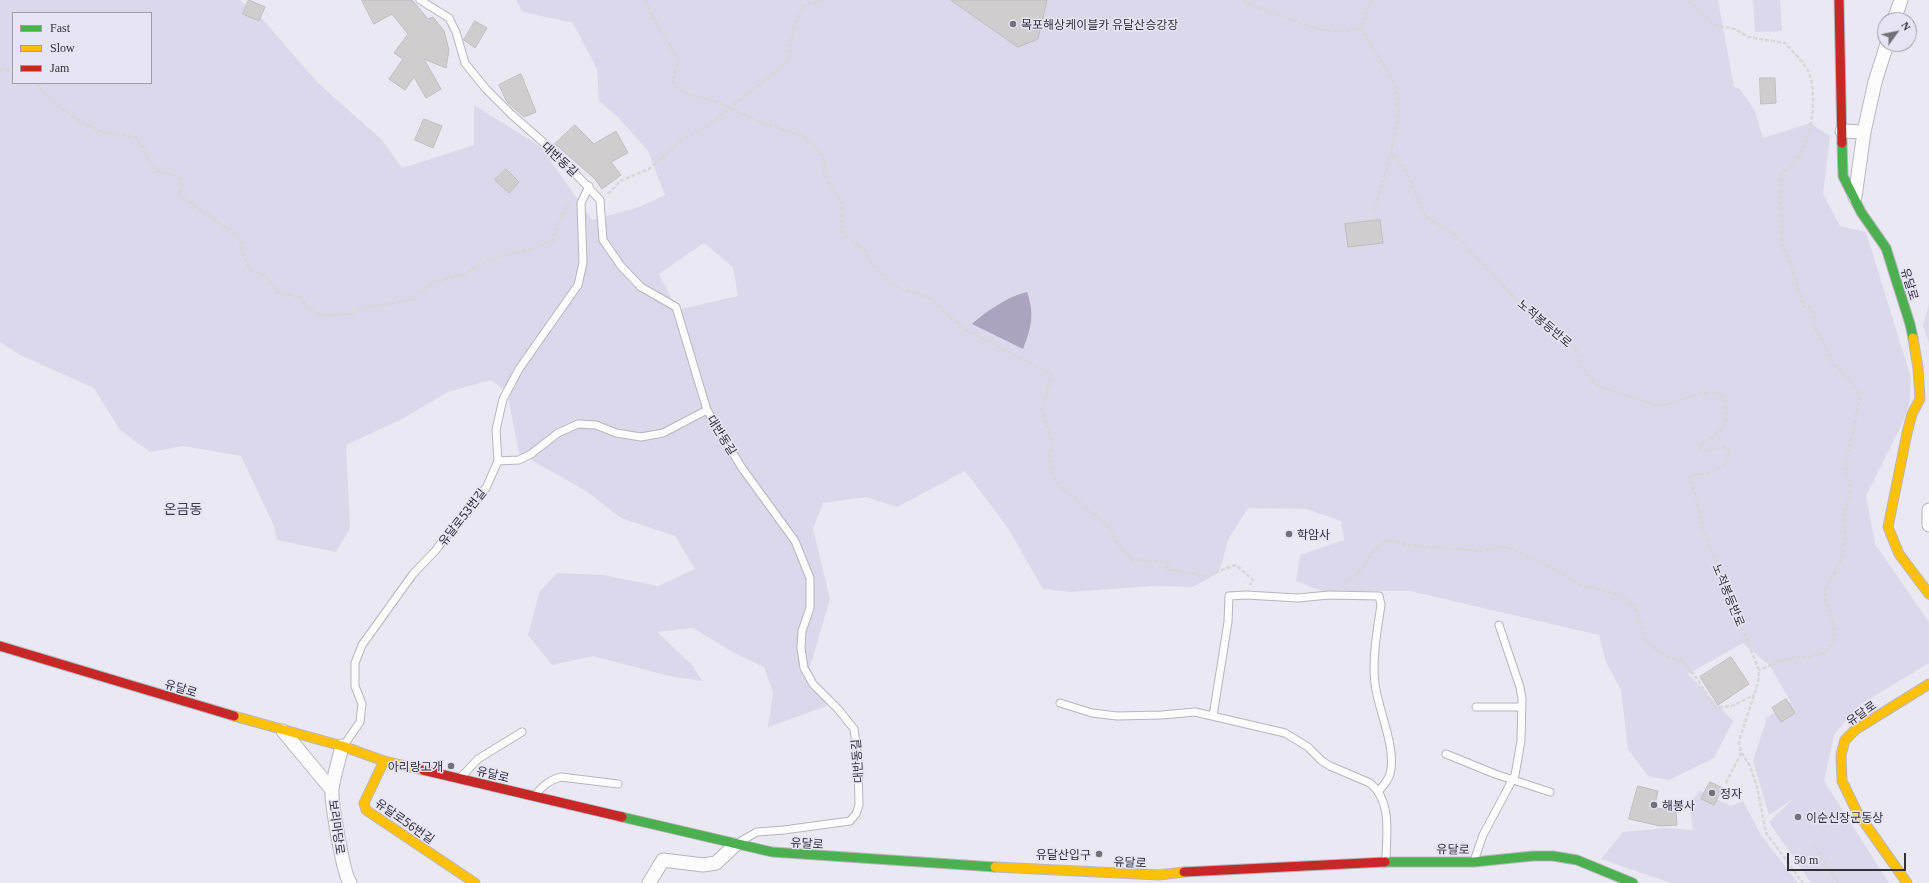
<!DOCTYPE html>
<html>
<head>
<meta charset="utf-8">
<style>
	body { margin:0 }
	#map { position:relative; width:1929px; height:883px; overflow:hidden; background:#eae8f2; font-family:Georgia,serif }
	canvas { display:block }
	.legend { position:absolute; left:12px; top:12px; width:140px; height:72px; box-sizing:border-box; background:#e7e4f6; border:1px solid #9f9caa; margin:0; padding:5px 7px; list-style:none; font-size:12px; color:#323138 }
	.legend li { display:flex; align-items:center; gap:8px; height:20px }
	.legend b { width:20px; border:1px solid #9f9caa }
	.north { position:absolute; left:1877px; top:12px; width:40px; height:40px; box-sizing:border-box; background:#e7e4f6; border:1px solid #9f9caa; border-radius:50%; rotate:57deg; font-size:11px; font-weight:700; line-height:16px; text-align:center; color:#323138 }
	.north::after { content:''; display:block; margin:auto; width:14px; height:18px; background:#727179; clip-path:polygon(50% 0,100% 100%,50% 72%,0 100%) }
	.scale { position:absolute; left:1787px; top:853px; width:119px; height:18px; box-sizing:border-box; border:2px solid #323138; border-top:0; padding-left:5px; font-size:12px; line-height:14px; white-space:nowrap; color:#323138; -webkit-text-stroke:3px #e7e4f6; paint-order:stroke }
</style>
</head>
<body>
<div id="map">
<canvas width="1929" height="883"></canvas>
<ul class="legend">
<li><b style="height:5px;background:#4caf50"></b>Fast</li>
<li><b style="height:5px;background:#ffc107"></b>Slow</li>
<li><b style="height:5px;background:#c62828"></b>Jam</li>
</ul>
<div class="north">N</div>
<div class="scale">50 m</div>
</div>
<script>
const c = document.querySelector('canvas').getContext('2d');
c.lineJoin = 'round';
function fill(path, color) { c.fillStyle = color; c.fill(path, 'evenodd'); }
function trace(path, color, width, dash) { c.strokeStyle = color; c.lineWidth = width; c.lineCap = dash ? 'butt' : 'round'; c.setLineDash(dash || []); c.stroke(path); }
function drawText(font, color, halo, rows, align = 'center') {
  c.font = font + ' Georgia,"Noto Sans KR",serif'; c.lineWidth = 3; c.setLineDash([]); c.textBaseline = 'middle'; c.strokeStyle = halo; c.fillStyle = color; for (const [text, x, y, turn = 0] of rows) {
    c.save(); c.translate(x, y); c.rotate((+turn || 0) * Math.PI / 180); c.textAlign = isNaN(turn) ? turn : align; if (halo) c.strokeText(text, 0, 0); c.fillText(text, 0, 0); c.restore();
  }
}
fill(new Path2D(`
	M0 0H239L258 14 317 82 382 140 402 168 474 145V105L541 147 592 220 639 207 665 195 648 151 618 117 599 101 597 69 573 23 523 12 516 0H1718L1734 87 1740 89 1755 111 1763 138 1810 123 1830 136 1823 194 1840 226 1866 232 1911 378 1910 401 1902 424 1866 496 1875 544 1929 622V663L1858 706 1834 735 1824 781 1889 883H1811L1769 822 1794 798 1769 815 1753 761 1767 717 1791 702 1770 666 1743 643 1688 674 1733 721 1714 758 1669 780 1648 776 1628 749 1621 690 1606 662 1599 635 1410 591H1322L1296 581 1300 555 1344 540 1341 521 1306 509 1248 508 1229 538 1219 572 1193 587 1152 586 1071 592 1043 589 1008 528 965 471 897 507 866 497 823 503 813 529 830 599 810 667 827 706 768 727 773 692 764 667 736 654 693 628 657 632 692 665 702 681 669 676 593 656 552 665 528 635 540 591 557 573 603 575 658 586 695 569 675 536 621 518 586 491 519 453 507 392 491 380 448 392 402 419 346 445 350 528 336 552 277 540 274 526 241 456 183 446 150 452 120 430 94 388 20 355 0 342ZM13 13H151V83H13ZM704 243 733 267 738 296 677 310 659 274ZM1027 292 972 324C986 311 1009 296 1027 292Z
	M1753 0H1780L1782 31 1755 32Z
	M1929 304V343L1923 326Z
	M1699 790 1731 806 1743 801 1761 835 1798 883H1671L1601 859 1623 832 1667 828 1693 830 1690 807Z`), '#dbd8eb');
fill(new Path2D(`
	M1027 292C1035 314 1031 328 1023 349L972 324C986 311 1009 296 1027 292Z`), '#aaa4be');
const building = new Path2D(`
	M249 0 265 7 259 21 243 14Z
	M362 0H412L428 19 433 17 444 31 449 50 446 68 424 59 441 89 426 98 414 77 405 90 389 79 403 59 394 53 408 34 392 14 374 24Z
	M951 0H1047L1038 39 1018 47Z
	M475 21 487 28 475 48 464 40Z
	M521 74 536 112 524 117 507 102 499 85Z
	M1760 78H1775L1776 103 1761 104Z
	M424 119 442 126 433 148 415 140Z
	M575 125 594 144 616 131 628 153 611 162 621 175 602 189 594 178 555 144Z
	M506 169 519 182 509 193 495 180Z
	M1380 220 1383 243 1348 247 1345 224Z
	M1731 657 1749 684 1718 705 1700 677Z
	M1786 699 1795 713 1781 722 1772 708Z
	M1710 782 1723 788 1714 805 1701 799Z
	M1638 786 1658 791 1654 809 1676 808 1677 825 1660 826 1629 819Z`);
fill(building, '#d0cdce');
trace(building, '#c0bdbe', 1);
const lane = new Path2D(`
	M420 0 449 18 456 32 465 63 486 89 511 114 560 157 600 200 603 240 621 266 641 287 676 307 707 410 742 468 795 541 810 578V608L802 631 801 648 804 668 813 684 838 709 854 729 858 759 859 805 856 814 850 821 784 830 757 832 741 841
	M498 461 519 460 531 454 558 433 578 424 596 425 616 433 641 437 663 433 707 410
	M1060 703 1092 713 1117 716 1162 715 1195 712 1285 733 1308 747 1322 761 1330 766 1370 783C1393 802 1386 835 1386 862
	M1476 707H1522
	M1213 716 1228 622 1229 596 1246 595 1298 598 1329 595 1379 596 1381 605C1377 631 1372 659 1375 684 1378 710 1397 748 1390 774 1388 781 1383 786 1378 792
	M344 745 360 722 362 704 355 686V663L362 645 413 574 435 551 476 498 486 488 498 461 496 430 503 399 519 369 578 285 583 263 581 203 589 186
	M1446 754 1495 774 1550 792
	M461 777 478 759 522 732
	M535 795C543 786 549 780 561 777L618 784
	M1474 861 1483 835 1515 775 1521 741 1522 699 1520 687 1499 625`);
const street = new Path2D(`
	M1894 20 1901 0
	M1842 131 1864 132 1875 82 1887 44
	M1855 197 1864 132
	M1929 510V525
	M283 731 332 790
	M342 746C339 760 334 775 332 789 331 801 343 873 350 883
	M649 883 663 860 703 865 716 863 735 845`);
const fast = new Path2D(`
	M1842 143 1843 176 1861 212 1886 248 1910 324 1913 338
	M622 817 772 852 995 867
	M1385 862H1474L1533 856H1553L1577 860 1633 883`);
const slow = new Path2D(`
	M1913 338 1918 368 1920 399 1912 414 1907 433 1888 527 1899 554 1929 594
	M234 716 342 746 384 761 423 770
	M384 761 364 803 366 810 475 883
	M995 867 1159 875 1184 872
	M1907 883 1857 812 1842 781 1841 755 1845 740 1855 730 1929 684`);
const jam = new Path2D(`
	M1839 0 1842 143
	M0 646 234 716
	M423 770 622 817
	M1184 872 1385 862`);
trace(lane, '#b7b5bd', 9);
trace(street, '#b7b5bd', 15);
trace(fast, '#b7b5bd', 11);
trace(slow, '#b7b5bd', 11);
trace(jam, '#b7b5bd', 11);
trace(new Path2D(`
	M646 0 649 11 678 59 673 80 676 87 687 94 714 101 760 122 805 137 821 154 825 162 824 174 842 204 841 232 865 251 875 268 894 286 928 297 964 329 1051 374 1042 411 1052 442 1049 459 1055 481 1085 507 1111 528 1115 540 1132 560 1168 562 1166 569 1205 576 1236 565 1253 580 1250 585
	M1243 0C1254 8 1262 8 1274 13 1295 20 1317 32 1340 31 1347 31 1354 29 1361 28
	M1371 0 1361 28 1395 84 1399 111 1391 153 1405 169 1426 217 1454 234 1525 308 1576 350 1580 365 1597 385 1621 394 1657 405 1669 404 1698 394 1714 392 1723 396 1725 399C1726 435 1725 425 1699 447L1700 450C1708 453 1718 446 1727 448L1730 452 1725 465 1709 473 1691 475V483L1695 493 1705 534 1736 614 1759 670 1758 683 1739 741 1741 752 1750 766 1757 787 1766 833 1803 883
	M1688 0 1714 25 1735 29 1748 37 1785 43C1792 51 1801 59 1807 69 1817 86 1813 126 1805 145 1800 157 1789 167 1780 176L1782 188 1779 197 1781 211 1782 246 1788 257 1804 307H1810L1815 314 1814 326 1830 355V360L1854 385 1860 397 1845 469 1851 490 1844 513 1845 540 1841 561 1825 589V599L1831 613 1835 635 1832 644 1825 652 1812 657H1796L1781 661 1759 670
	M0 70 13 71
	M37 83C46 101 82 124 100 131 109 135 126 134 137 138L156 171 178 176 182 185 179 195 238 236C243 245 244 262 249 268 252 272 256 272 260 274 269 278 272 284 276 292L301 297 307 308 320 315 352 314 358 310 368 307 411 300 433 282 465 274 475 267 494 258 533 249 553 240 556 228 569 202
	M608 194 620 181 649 169 681 140 708 126 789 60C790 48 795 14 804 6 808 2 818 2 824 0
	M1374 212 1391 154
	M1344 584 1360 572 1374 550 1387 540 1408 545 1481 551 1501 547 1510 548 1549 566 1581 585 1610 592 1624 597 1630 604H1634L1646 642 1665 656 1683 661 1698 680 1715 708 1732 706 1754 695
	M1726 783 1741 753
	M1815 846 1837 883`), '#d7d7d9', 2.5, [4, 2]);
trace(lane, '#fcfcfd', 7);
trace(street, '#fcfcfd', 13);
trace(fast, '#4caf50', 9);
trace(slow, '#ffc107', 9);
trace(jam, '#c62828', 9);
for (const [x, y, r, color] of [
	[1013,24,4,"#727179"],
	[1289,534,4,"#727179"],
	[451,766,4,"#727179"],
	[1712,793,4,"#727179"],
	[1654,805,4,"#727179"],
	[1798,817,4,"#727179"],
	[1099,854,4,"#727179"]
]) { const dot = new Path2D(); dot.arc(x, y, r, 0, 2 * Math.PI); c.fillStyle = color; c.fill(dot); trace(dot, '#e7e4f6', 1.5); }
drawText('12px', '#323138', '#e7e4f6', [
	["목포해상케이블카 유달산승강장",1021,24],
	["학암사",1297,534],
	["아리랑고개",443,766,"right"],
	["정자",1720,793],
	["해봉사",1662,805],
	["이순신장군동상",1806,817],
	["유달산입구",1091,854,"right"]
], 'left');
drawText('12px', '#323138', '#e7e4f6', [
	["대반동길",560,159,43],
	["유달로",1910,284,73],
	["노적봉등반로",1545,323,40],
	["대반동길",722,435,58],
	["유달로53번길",462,517,-52],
	["노적봉등반로",1729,595,68],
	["유달로",181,688,17],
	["유달로",1861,713,-35],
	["대반동길",857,761,-94],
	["유달로",493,774,14],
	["유달로56번길",405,821,35],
	["보리마당로",337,827,82],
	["유달로",807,843,4],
	["유달로",1453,849,1],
	["유달로",1130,862,3]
]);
drawText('14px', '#403d4b', '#e7e4f6', [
	["온금동",183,509]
]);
</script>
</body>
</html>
